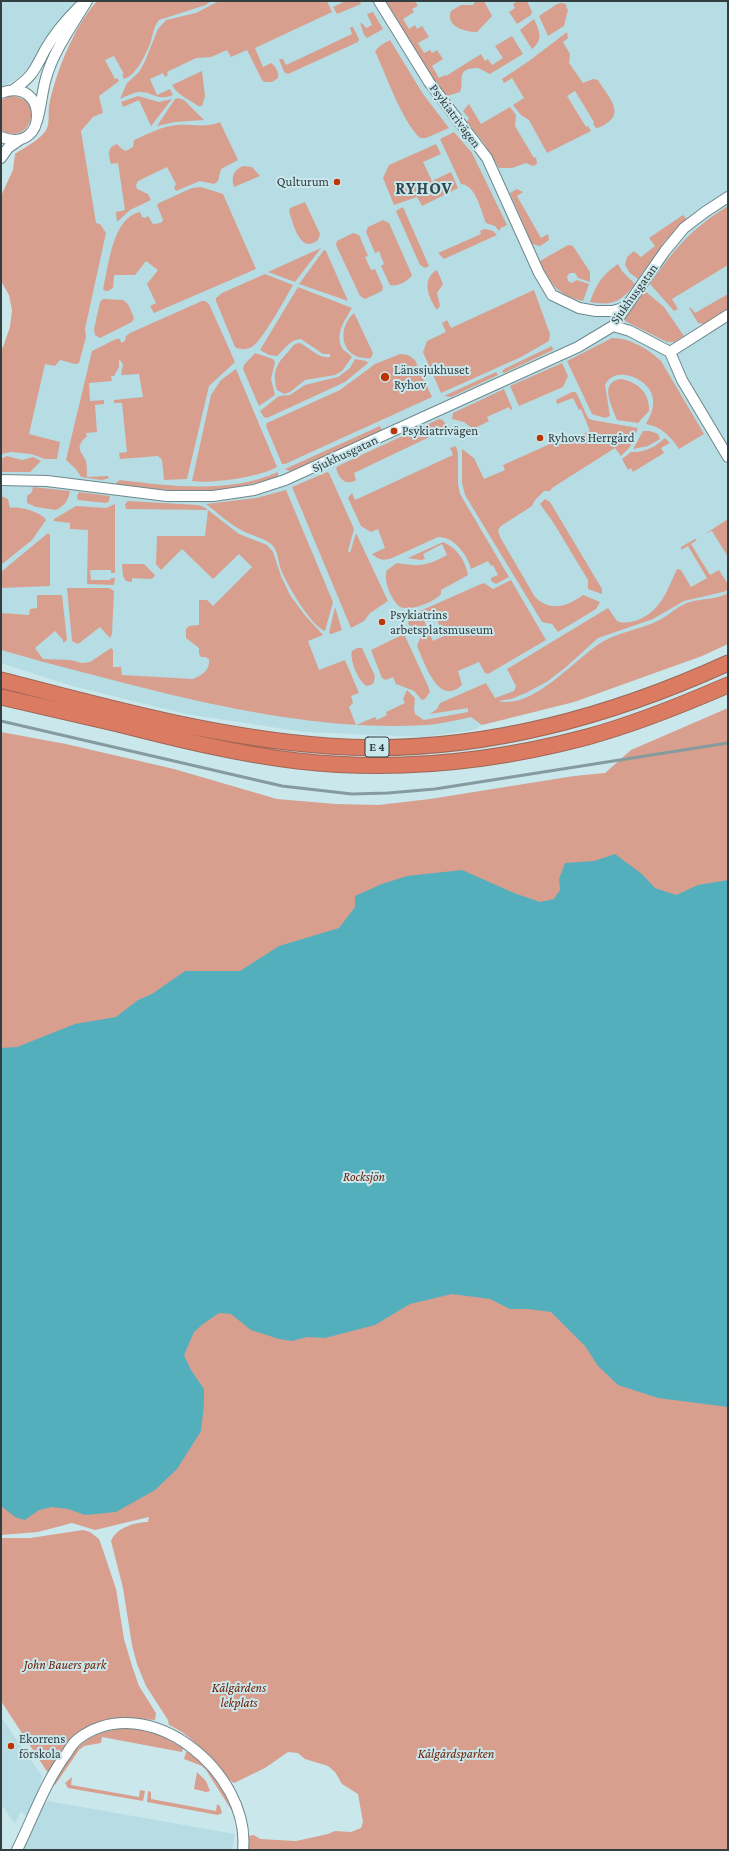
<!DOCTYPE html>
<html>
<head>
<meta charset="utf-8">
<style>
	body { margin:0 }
	#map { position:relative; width:729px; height:1851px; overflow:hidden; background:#cae7ec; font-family:"Crimson Pro",serif }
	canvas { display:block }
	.frame { position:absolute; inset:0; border:2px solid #323e40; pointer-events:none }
</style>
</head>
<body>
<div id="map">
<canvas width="729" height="1851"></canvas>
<div class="frame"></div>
</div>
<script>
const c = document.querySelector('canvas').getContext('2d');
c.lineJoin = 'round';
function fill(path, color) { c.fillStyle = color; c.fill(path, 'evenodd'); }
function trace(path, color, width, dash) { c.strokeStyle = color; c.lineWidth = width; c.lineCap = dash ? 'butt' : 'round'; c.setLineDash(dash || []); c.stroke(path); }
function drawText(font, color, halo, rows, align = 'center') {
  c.font = font + ' "Crimson Pro",serif'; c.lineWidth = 4; c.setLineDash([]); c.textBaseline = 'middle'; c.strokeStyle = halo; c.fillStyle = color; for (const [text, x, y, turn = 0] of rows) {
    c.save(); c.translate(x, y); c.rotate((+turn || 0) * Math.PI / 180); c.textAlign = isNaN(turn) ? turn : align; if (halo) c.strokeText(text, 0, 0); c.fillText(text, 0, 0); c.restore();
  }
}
fill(new Path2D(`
	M1 1H79L64 15 45 38 30 67 20 76 1 89Z
	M146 1H728V644L702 656 574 702 482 725 474 730 424 737 304 732 186 714 72 686 1 663V446L39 388 45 364 98 235 93 212 81 131 93 117 103 113 94 76Z
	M1 1717 42 1776 39 1792 27 1818 21 1811 15 1824 4 1808 1 1807Z
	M48 1801 235 1834 232 1850H21L44 1804Z`), '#b6dde3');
fill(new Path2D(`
	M97 1H211L206 5 159 20C153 27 153 36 150 44 145 55 137 75 124 79L122 75 124 74 114 56 105 60 115 79 117 78 119 81 99 96 103 113 93 117 81 131 96 223 100 224 106 233 85 329 86 337 79 363 75 364 60 360 55 366 45 364 29 434 60 442 57 459H45L31 454 11 452 1 454V349L3 347 10 327 12 310 9 295 1 281V196L13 170 15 154C25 147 40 140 46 130 50 124 48 113 49 106 56 71 74 27 97 1Z
	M219 1H327L332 12 255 48 263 67 271 63C276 66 279 73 278 78L272 82H264L262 80 247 50 231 57 227 50 211 57 196 58 167 72 168 75 165 77 163 73 150 79 157 95 170 89 173 95C157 102 153 91 139 92 133 93 126 96 120 99L127 83 139 72 145 61 158 29 166 20 196 13Z
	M346 1H360L361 4 337 14 333 7Z
	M386 1H415L418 6 412 9 414 12 403 19 409 29 415 25 417 29 422 26 429 37 418 43 424 53 430 50 432 53 437 50 443 59 432 66 439 78 445 75 446 76 481 54 485 61 488 59 492 65 503 58 495 46 512 36 523 54 490 74 478 68C454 68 465 81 460 92L447 96 437 86Z
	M476 1H484L492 16 477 32C466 32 445 27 451 11L461 5H473Z
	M518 1H527L532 12 531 15 517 24 509 12 515 8 513 4Z
	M562 3 566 4 567 9H568L564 26 548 36 539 16 557 4Z
	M373 12 383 29 367 38 364 35 360 23 363 24 366 28 372 25 367 14Z
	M534 19C539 30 544 40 532 49L520 30Z
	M351 27H353L359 39 358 42 288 74 284 72 279 59H283L286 65 352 34 350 28Z
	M567 32 568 38 563 42 570 54 569 63 583 83 593 79 598 80C606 94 625 112 607 123 604 125 600 128 596 128L593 124 594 122 575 91 567 96 586 127 588 126 591 131 547 153 529 120 521 115 513 105 524 98 512 78 504 83 502 79 529 61Z
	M390 40 423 94 449 128 426 138H420C402 121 386 75 375 51L381 45Z
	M202 71 205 96 202 106H198C189 99 177 95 172 85Z
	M10 96C46 96 32 148 1 130V100Z
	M138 96 159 102 172 99 151 126 139 100 123 107 121 102Z
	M178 98 184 100 204 120 175 122 157 126 175 99Z
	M469 104 481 124 510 107 516 115 515 126 534 158 536 157 537 164 533 166 526 163 512 168H499L484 143 467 122 469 118 463 111Z
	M220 122 238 160 221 169 218 181 214 184 200 181 176 191 174 188 176 184 167 167 138 181 136 185 137 189 148 194 151 200 130 210 117 222 116 212 125 210 118 163 111 164C109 155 106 148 117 144L122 149 126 151 133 147 134 140C148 134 162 126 177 125 193 124 206 128 220 122Z
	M454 132 472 153 507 225 501 228 499 231 495 226 486 223C481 211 476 185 461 184L440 139Z
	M436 144 441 154 423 162 432 181 451 172 458 188 422 206 417 197 394 205 383 178 389 165Z
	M243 166 252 167 260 176 234 187C231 178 233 170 243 166Z
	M201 187 223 194 256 269 154 313 150 306 156 303 147 284 158 270 146 261 135 275H114L113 288 108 291H105L103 289C109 265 112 218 140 212L142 217 145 218 148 216 153 224 161 223 163 220 157 205 159 203 192 188Z
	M517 189 523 192 517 196 541 238 548 234 549 240 540 246 532 244 510 193Z
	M305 202 320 234 318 240C300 255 293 223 289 211L290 208Z
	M728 206V265L672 299 678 309 674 311 650 284C674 249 691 229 728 206Z
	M403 207 429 266 425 268 420 265 396 211Z
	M683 215 687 219 665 241 638 279 630 273 625 265 627 257 634 251 641 257 655 246 649 238Z
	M383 220 389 223 412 275C409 281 397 287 390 285L389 283 381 266 384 264 379 251 375 253 366 232 368 227Z
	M485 229 493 231 497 235 444 259 438 253 481 234 480 231Z
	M353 233 359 235 368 256 365 257 371 270 375 269 383 287 382 291 365 299 360 296 336 245 337 241Z
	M568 245 573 246 590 272V282L578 278 575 273H570L567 276 568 281 571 283 577 280 589 284 583 301C558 295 550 284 540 261Z
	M321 248 295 282 268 272Z
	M324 250 326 251 348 301 299 284Z
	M618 264 622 271 635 284C621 302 612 306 590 302 596 284 603 274 618 264Z
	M437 270 443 284 437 293 440 306 437 310C428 297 421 279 437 270Z
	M265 274 293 285C286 297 262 341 253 346 248 350 240 350 235 347L216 301V298L222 293Z
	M298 287 352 308C345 320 336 332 341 346 342 350 349 353 352 357L342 371 335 375 305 380 290 392 284 394 277 390C272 373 276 364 288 352 292 347 294 343 300 343 310 348 319 359 330 357V354H323L301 339C290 339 285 349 277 356L269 355 260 350Z
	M534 290 550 334 549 341 521 357 441 393 423 352 427 341 446 332 442 323 447 320 451 328Z
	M645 291 664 307 684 336 674 342H667L625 321 624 319Z
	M728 294V310L704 324 698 323 689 308H691L695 313Z
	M103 299 123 300 128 304 134 318 132 322 100 338 95 335 94 329 100 302Z
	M202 301H205L209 304 235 362 209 386 187 479 164 480 162 460 158 456 120 459 119 453 127 452 122 403H114V400L143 397 139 374 121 375 123 364 119 359V367L114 376H111L112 381 89 383 90 401 104 400V404L95 405 97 432 86 433 87 436C74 448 81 450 86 461 87 466 87 473 87 477L108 476 109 478 102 480 81 477 76 469 66 460 92 351 116 339H120L121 343 125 341 126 336 130 333Z
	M354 313 373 353 371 358C342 361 335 330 354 313Z
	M612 338C628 337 650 350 661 361L704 434 679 449C670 436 662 427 646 424 650 416 654 409 653 400 653 380 615 363 605 385L610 416 605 418 592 414 567 361Z
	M552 346 553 350 504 373 502 372 504 369Z
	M255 353 273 359 275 362 271 379 275 395 259 406 243 369 244 365Z
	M400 354 408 355 415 360 432 397 285 464H282L266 426 267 423 340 390 375 364Z
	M355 359 366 361 368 363 345 382 267 418 264 417 260 411 279 396 290 395 305 385 338 377 350 368Z
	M562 363 568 376 563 387 519 406 510 386Z
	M236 369 277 467C260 477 211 484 192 481L211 395 221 380Z
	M496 372 498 375 451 397 444 396Z
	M621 379C638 382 650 393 649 411L638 423 617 420C612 406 598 382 621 379Z
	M504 389 512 408 511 411 509 407 487 417 489 421 473 429 464 422 452 419 453 413Z
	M572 392H575L577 394 588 418 592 420 638 428 630 447 621 456 615 448 552 488 550 491H544L535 500 532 506 501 526 498 530 500 537 535 597C550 612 567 607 583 595L600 602 596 609 558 632 552 624 542 622 465 495 462 483V449L474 458 484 479 505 470 503 465 568 436 570 440 590 431 581 409 579 410 573 398 557 404 556 400Z
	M439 419 443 420C445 424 450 430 447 435L444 436 442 431 354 473 356 480C346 486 339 479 336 468L338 466Z
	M380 426 382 430 296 470 289 471 285 469Z
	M643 431H650L658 434 660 439 648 446 633 449Z
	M665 438 670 443 661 448 664 453 633 472 631 468 628 470 622 459 631 452C644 453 655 447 665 438Z
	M456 446 458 453V484L460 494 509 577 496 584 491 581V578L498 575 493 565 491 566 488 561 471 569C467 555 455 537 438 537L392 558C383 561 379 560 372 554L385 548 378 529 371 532 361 526 348 498 352 493 355 500 453 455 450 448Z
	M7 456 22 460 33 457 41 461 30 472H1V459Z
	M278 472V477L275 478C259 482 244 486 227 489 190 493 153 489 116 485V483L120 480C171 486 229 494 278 472Z
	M327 472 329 473 354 529 348 551 350 553 356 533 388 601 370 613 364 621 351 628 292 487Z
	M33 487 70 491C68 501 65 505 56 510L36 507 27 503V496L32 492Z
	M286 490 333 602 325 631C311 626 288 586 282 572 278 564 279 553 273 546 266 538 252 536 243 531 229 524 218 513 206 504L256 498Z
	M79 492 110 496 109 501 106 503 78 500 77 496Z
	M1 496 8 499 10 508C19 506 41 512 46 520L32 540 1 565Z
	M545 499 550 502 602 589V594L588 589V580L553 522 540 504Z
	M128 501 198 505 204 507 239 534 267 545 273 552 281 576 290 595 304 614 323 635 308 641 319 670 345 660 359 693 351 696 353 703 349 707 356 725 375 717 377 720 387 715 386 712 405 703 403 699 407 690 415 698 414 709 415 714 424 720 468 712V708L430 714 437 709 440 703 486 683 495 698 514 691 516 686 507 669 608 608 617 621C624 624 632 622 638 620 662 610 667 590 677 569L681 570 691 587 707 578 688 546 681 550V547L695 539 697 540 691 544 710 575 719 570 728 584V590L723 592 684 601 653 619 598 638 566 667 548 681 526 693 511 699 498 701C532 710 573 661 599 644 618 631 643 630 663 618 673 612 679 605 690 602 703 598 716 600 728 593V644L702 656 574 702 482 725 471 717C457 720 441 724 426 725 339 730 253 714 168 694 112 680 57 666 1 650V613L29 615 30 609 37 608V595H62L67 640 63 643V640L55 631 35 648 43 659 71 660 82 663 90 662 111 648 113 650V667H121L122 675 193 679C202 675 210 671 209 659L205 657H201L199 654V648L186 638V629L189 626 199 625V600H207L213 606 252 567 239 554 213 579 182 549 161 570 156 564 157 536H205L208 510 126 509 125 504Z
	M115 504V573H111V570H90L91 580H110L111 578H115L114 585 87 584 88 530 70 529V523L54 521V519L76 506 106 508Z
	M728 519V557L712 531 705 534Z
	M48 533 50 535V586L1 588V572Z
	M443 542C457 548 465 560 468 575L441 590V594C433 603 411 611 400 607 391 600 383 580 387 570L397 563C421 567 426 566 447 555L442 544 423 554 425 559 421 560 408 558Z
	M122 564H144L155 575 154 577 151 579 132 578V582L126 581 123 576Z
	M511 580 546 640 488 674 485 673 479 662 458 671 462 685C438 708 424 661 417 646L421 636 429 633 433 641 444 636 435 615 424 620 427 628 418 631 412 630 408 623 411 615 481 584 484 583 493 589Z
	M67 588H109L114 591 112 634 110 638 100 627 78 644 72 641Z
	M335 607 342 630 331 634 329 633Z
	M404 634 428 686 430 692 425 699 422 700 414 691 396 684 393 677 386 680 382 678 371 650Z
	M357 648H362L375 676 374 681 373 684 367 686C359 683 349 659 352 651Z
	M728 708V1850H247L248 1836 254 1835 260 1839 296 1841 328 1834 335 1831 351 1832 361 1828 363 1822 358 1794 342 1784 335 1772 328 1766 305 1759 298 1753 288 1752 265 1768 234 1783C227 1779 223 1772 217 1765 203 1750 188 1733 169 1725L168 1720 146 1686 137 1664 132 1645 123 1588 111 1541C116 1528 135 1522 148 1522L149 1517 95 1530 72 1523 38 1532 1 1535V732L66 744 174 769 277 799 336 804 378 805 430 799 574 776 605 773 631 750Z
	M83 1530 90 1532 99 1539 104 1553 116 1589 124 1639 133 1669 139 1686 156 1713 155 1720C125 1717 97 1716 73 1737 63 1746 55 1762 48 1773L1 1701V1538H30Z
	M116 1729H138L157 1733 183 1748 182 1752 102 1737 101 1743 84 1746 79 1750 55 1785 53 1784C69 1754 81 1736 116 1729Z
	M186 1752C202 1750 226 1797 234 1810V1814L206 1770 202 1766 184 1759Z
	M197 1772 206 1781 210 1791 206 1792 194 1789Z
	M72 1777 71 1785 139 1797 140 1790 145 1791 143 1801 68 1788 65 1783Z
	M148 1791 151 1792V1799L216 1811 217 1804 220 1806 222 1813 218 1815 147 1802Z`), '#d89f8f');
fill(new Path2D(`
	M615 854 642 874 655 888 676 895 698 885 728 880V1407L658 1398 618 1385 598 1366 585 1346 551 1312 528 1309H510L490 1299 452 1294 410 1304 375 1325 325 1338 307 1337 292 1341 279 1339 251 1330 231 1314 219 1313 203 1324 194 1332 184 1355 191 1370 204 1389V1404L201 1431 177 1469 155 1490 116 1512 85 1515 68 1509 52 1507 39 1510 25 1520 15 1517 1 1506V1048L17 1047 75 1024 116 1017 138 1000 152 994 185 971H240L279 946 339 928 355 907V896L382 884 407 876 462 870 514 893 540 902 554 899 560 890 559 879 565 863 594 861Z`), '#54afbd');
const minor = new Path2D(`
	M379 1 429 82 487 158 539 273 552 295 579 308 596 311H613L626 307
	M13 90C33 76 34 71 45 50 54 34 66 20 79 7
	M1 93C49 75 49 156 1 137
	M37 121C41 107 42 92 46 78 54 50 72 26 87 1
	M1 158 8 148 21 139
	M613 326 630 331 670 352 728 315
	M670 352 682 380 728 457
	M1 480 47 481 167 496H213L254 490 285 480 578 347 613 326 665 251 684 228 705 212 728 197
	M17 1850C33 1818 45 1782 67 1753 70 1748 74 1742 78 1739 148 1687 251 1773 243 1850`);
const highway = new Path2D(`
	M1 680C109 708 217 738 328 746 467 756 603 720 728 663
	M1 697C40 706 79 715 118 724 177 739 237 754 298 761 395 772 493 762 587 737 635 724 682 705 728 685`);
trace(minor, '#6d888c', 12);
trace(highway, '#a06656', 17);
trace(minor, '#fff', 10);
trace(highway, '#db7c62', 15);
trace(new Path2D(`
	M1 721 282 786 352 794 388 793 435 789 728 743`), '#859b9e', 3);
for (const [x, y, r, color] of [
	[337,182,4,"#bd3400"],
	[385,377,5,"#bd3400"],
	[394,431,4,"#bd3400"],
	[540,438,4,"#bd3400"],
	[382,622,4,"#bd3400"],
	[11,1746,4,"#bd3400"]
]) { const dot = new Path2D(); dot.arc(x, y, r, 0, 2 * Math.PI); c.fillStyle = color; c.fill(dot); trace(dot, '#cae7ec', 1.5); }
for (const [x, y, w] of [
	[377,747,24]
]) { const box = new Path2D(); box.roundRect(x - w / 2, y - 10, w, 20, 3); c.fillStyle = '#cae7ec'; c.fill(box); trace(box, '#323e40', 1); }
drawText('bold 12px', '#323e40', null, [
	["E 4",377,747]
]);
drawText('13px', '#323e40', '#cae7ec', [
	["Psykiatrivägen",455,116,53],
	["Sjukhusgatan",634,294,-54],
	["Sjukhusgatan",345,454,-25]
]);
drawText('13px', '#323e40', '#cae7ec', [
	["Qulturum",329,182,"right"],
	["Länssjukhuset",394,370],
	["Ryhov",394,385],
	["Psykiatrivägen",402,431],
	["Ryhovs Herrgård",548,438],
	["Psykiatrins",390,615],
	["arbetsplatsmuseum",390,630],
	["Ekorrens",19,1739],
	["förskola",19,1754]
], 'left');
drawText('italic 13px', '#712107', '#cae7ec', [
	["Rocksjön",364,1177],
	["John Bauers park",65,1665],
	["Kålgårdens",239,1688],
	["lekplats",239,1703],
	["Kålgårdsparken",456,1754]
]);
c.letterSpacing = '1px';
drawText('bold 17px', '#2f494d', '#cae7ec', [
	["RYHOV",424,189]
]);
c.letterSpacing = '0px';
</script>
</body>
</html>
